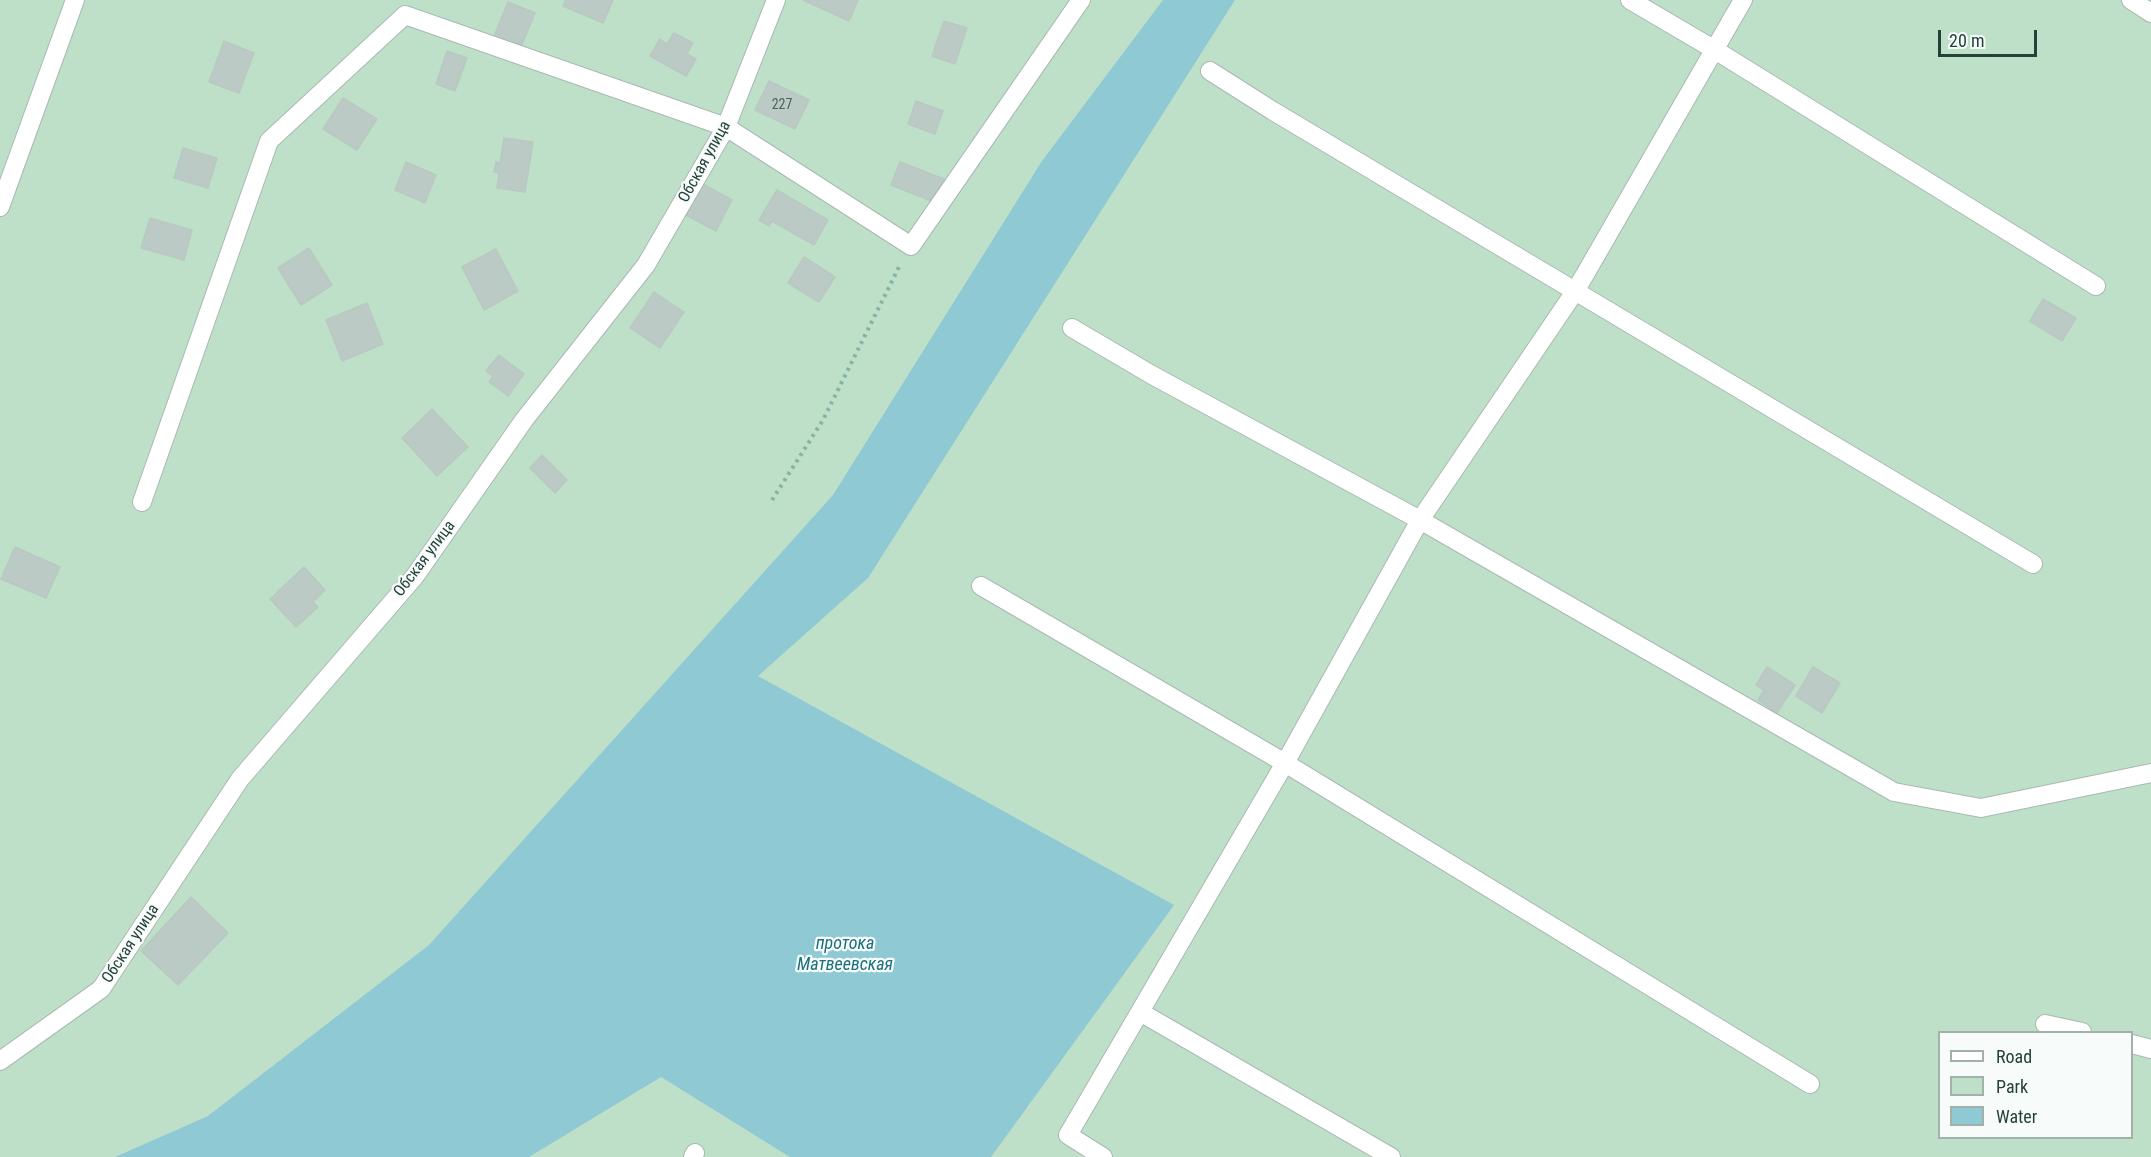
<!DOCTYPE html>
<html>
<head>
<meta charset="utf-8">
<style>
	body { margin:0 }
	#map { position:relative; width:2151px; height:1157px; overflow:hidden; background:#e6efeb; font-family:"Roboto Condensed",sans-serif }
	canvas { display:block }
	.legend { position:absolute; left:1938px; top:1031px; width:195px; height:108px; box-sizing:border-box; background:#f7fbf9; border:2px solid #a3b1ad; margin:0; padding:8px 10px; list-style:none; font-size:18px; color:#24423a }
	.legend li { display:flex; align-items:center; gap:12px; height:30px }
	.legend b { width:30px; border:2px solid #a3b1ad }
	.scale { position:absolute; left:1938px; top:30px; width:99px; height:27px; box-sizing:border-box; border:3px solid #24423a; border-top:0; padding-left:8px; font-size:18px; line-height:21px; white-space:nowrap; color:#24423a; -webkit-text-stroke:4px #f7fbf9; paint-order:stroke }
</style>
</head>
<body>
<div id="map">
<canvas width="2151" height="1157"></canvas>
<ul class="legend">
<li><b style="height:8px;background:#fff"></b>Road</li>
<li><b style="height:16px;background:#bfe0c8"></b>Park</li>
<li><b style="height:16px;background:#8ec9d4"></b>Water</li>
</ul>
<div class="scale">20 m</div>
</div>
<script>
const c = document.querySelector('canvas').getContext('2d');
c.lineJoin = 'round';
function fill(path, color) { c.fillStyle = color; c.fill(path, 'evenodd'); }
function trace(path, color, width, dash) { c.strokeStyle = color; c.lineWidth = width; c.lineCap = dash ? 'butt' : 'round'; c.setLineDash(dash || []); c.stroke(path); }
function drawText(font, color, halo, rows, align = 'center') {
  c.font = font + ' "Roboto Condensed",sans-serif'; c.lineWidth = 4.5; c.setLineDash([]); c.textBaseline = 'middle'; c.strokeStyle = halo; c.fillStyle = color; for (const [text, x, y, turn = 0] of rows) {
    c.save(); c.translate(x, y); c.rotate((+turn || 0) * Math.PI / 180); c.textAlign = isNaN(turn) ? turn : align; if (halo) c.strokeText(text, 0, 0); c.fillText(text, 0, 0); c.restore();
  }
}
fill(new Path2D(`
	M0 0H2151V1157H0ZM1940 1032H2132V1138H1940Z`), '#bfe0c8');
fill(new Path2D(`
	M1163 0H1235L868 578 758 676 1174 905 991 1157H790L661 1077 529 1157H115L208 1116 429 945 833 495 1042 161Z`), '#8ec9d4');
const building = new Path2D(`
	M566 0H613L603 23 563 6Z
	M803 0H858L849 21Z
	M508 2 535 13 521 47 494 36Z
	M944 21 967 28 955 64 932 56Z
	M674 33 693 43 687 54 696 59 686 76 650 56 660 39 667 44Z
	M224 41 254 53 239 93 209 82Z
	M447 51 467 58 455 91 436 84Z
	M769 81 809 100 795 129 755 110Z
	M343 98 377 119 357 150 323 129Z
	M916 101 943 111 935 134 908 124Z
	M504 138 533 142 525 192 497 188 499 173 494 172 496 162 500 163Z
	M183 148 217 158 208 188 174 178Z
	M406 162 436 175 425 203 395 190Z
	M900 162 944 179 934 202 891 185Z
	M703 184 732 200 716 231 686 215Z
	M777 190 828 220 814 245 772 221 769 226 759 220Z
	M150 218 192 230 184 260 141 248Z
	M309 248 332 285 301 305 278 268Z
	M496 249 518 291 484 310 462 267Z
	M804 257 835 277 819 302 788 283Z
	M654 292 684 312 660 348 630 328Z
	M2043 299 2076 318 2062 341 2030 321Z
	M367 303 383 344 342 361 326 320Z
	M499 355 524 374 508 396 489 382 493 376 486 371Z
	M432 409 468 447 437 476 402 438Z
	M542 455 567 480 555 493 530 468Z
	M15 547 60 567 46 598 1 579Z
	M304 567 325 590 313 602 318 607 296 627 270 599Z
	M1767 667 1795 685 1777 713 1758 700 1764 690 1756 685Z
	M1813 667 1840 683 1822 713 1796 696Z
	M191 897 228 933 178 985 141 951Z`);
fill(building, '#bbcac4');
trace(building, '#b8c9c2', 1.5);
const minor = new Path2D(`
	M1630 0 1715 50 2096 286
	M2131 0 2151 13
	M1210 71 1273 111 2033 564
	M0 207 75 0
	M1072 328 1152 375 1420 520 1894 792 1981 808 2151 773
	M142 502 269 141 405 15 726 127 911 246 1081 0
	M981 586 1285 763 1810 1084
	M1140 1012 1391 1157
	M2045 1024 2082 1032
	M2132 1044 2151 1049
	M0 1061 101 989 240 779 415 576 524 420 646 265 726 127 776 0
	M693 1157 695 1153
	M1103 1157 1068 1135 1285 763 1420 520 1576 290 1743 0`);
trace(minor, '#a8b8b2', 20);
trace(new Path2D(`
	M772 500 823 420 899 267`), '#86b3a5', 4, [3, 4.5]);
trace(minor, '#fff', 18);
drawText('14px', '#4a645c', null, [
	["227",782,105]
]);
drawText('16px', '#24423a', '#f7fbf9', [
	["Обская улица",705,162,-61],
	["Обская улица",425,559,-53],
	["Обская улица",131,944,-57]
]);
drawText('italic 18px', '#1c6f80', '#f7fbf9', [
	["протока",845,944],
	["Матвеевская",845,965]
]);
</script>
</body>
</html>
